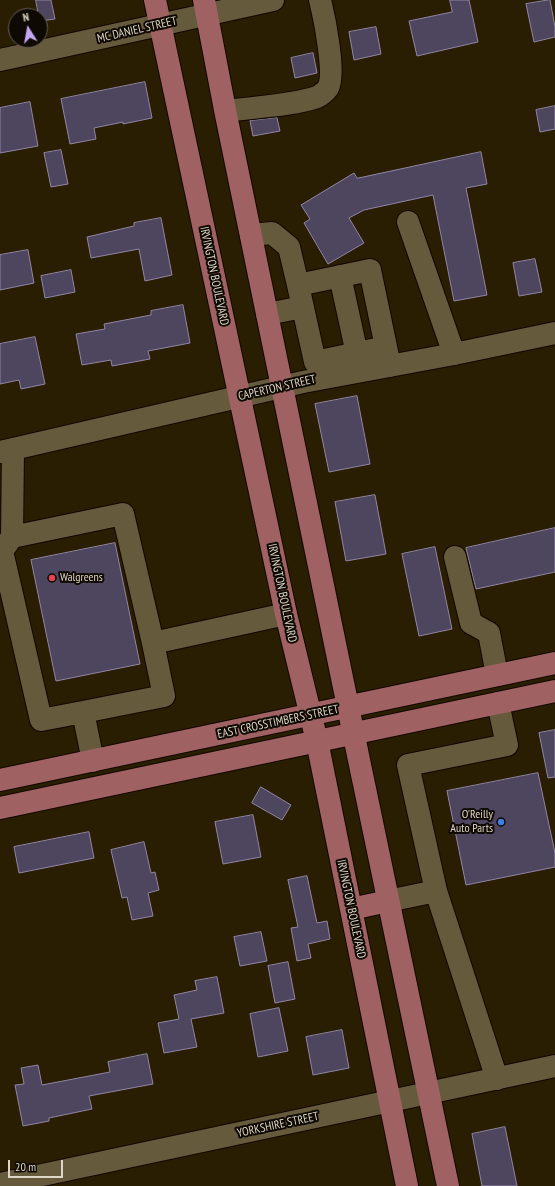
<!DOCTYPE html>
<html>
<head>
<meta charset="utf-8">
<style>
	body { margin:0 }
	#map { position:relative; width:555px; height:1186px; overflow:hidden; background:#291e02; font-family:"PT Sans Narrow",sans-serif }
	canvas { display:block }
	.north { position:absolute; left:8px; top:8px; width:40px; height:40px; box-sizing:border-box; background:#0e0902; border:1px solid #615b50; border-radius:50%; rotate:349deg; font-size:11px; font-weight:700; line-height:16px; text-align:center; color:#ded6c6 }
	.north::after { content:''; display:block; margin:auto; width:14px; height:18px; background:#c6a6f0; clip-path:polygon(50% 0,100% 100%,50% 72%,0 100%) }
	.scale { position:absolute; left:8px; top:1160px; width:55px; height:18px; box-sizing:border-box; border:2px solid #ded6c6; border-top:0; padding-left:5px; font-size:12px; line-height:14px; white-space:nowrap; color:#ded6c6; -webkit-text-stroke:3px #0e0902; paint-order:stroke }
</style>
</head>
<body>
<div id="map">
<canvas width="555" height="1186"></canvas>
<div class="north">N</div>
<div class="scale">20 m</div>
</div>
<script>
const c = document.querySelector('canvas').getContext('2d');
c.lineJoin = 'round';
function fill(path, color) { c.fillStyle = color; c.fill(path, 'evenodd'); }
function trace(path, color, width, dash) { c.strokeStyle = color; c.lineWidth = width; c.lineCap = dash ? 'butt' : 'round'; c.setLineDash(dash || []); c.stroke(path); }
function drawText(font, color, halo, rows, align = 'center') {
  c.font = font + ' "PT Sans Narrow",sans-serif'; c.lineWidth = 4; c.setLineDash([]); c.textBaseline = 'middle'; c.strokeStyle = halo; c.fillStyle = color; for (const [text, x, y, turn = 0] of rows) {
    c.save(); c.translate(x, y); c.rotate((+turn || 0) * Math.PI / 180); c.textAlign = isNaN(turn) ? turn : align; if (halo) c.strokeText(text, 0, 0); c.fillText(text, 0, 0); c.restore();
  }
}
const building = new Path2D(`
	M36 0H51L55 19 40 21Z
	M450 0H469L478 42 417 56 409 21 452 12Z
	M550 0 555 27V37L534 42 526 4Z
	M376 27 381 54 354 60 349 32Z
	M313 53 317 73 295 78 291 58Z
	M145 82 152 118 123 124V122L94 128 96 139 70 144 61 99Z
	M30 102 38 146 0 153V108Z
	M555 106V129L540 132 536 110Z
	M277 118 280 131 253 136 250 121Z
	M61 150 68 184 51 187 44 153Z
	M481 152 487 184 466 188 487 295 454 301 433 195 364 210 349 218 364 243 328 264 304 223 310 219 301 205 354 173 357 178Z
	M161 218 172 275 145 281 139 249 91 258 87 237 134 226V223Z
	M28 250 34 283 0 290V255Z
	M535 259 542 292 519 296 513 263Z
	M71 270 75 292 45 298 41 276Z
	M183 305 190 343 148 351 150 359 112 366 111 360 82 365 76 334 105 329 104 324 151 315V311Z
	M35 337 45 384 21 389 19 380 0 384V344Z
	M357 396 370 464 329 472 315 404Z
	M375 495 386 554 346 561 335 502Z
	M555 528V572L476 589 466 548Z
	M115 543 140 664 56 681 31 560Z
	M435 547 452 629 419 636 402 554Z
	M555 730V777L548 778 539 733Z
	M538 773 555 853V867L466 885 447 791Z
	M261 787 291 805 282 820 252 803Z
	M253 815 261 857 223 864 215 822Z
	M89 832 94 858 19 873 14 847Z
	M144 842 151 873 155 872 159 890 148 893 153 916 132 920 127 897 122 898 111 850Z
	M307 876 317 923 327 921 330 939 308 944 311 958 297 961 291 928 298 927 288 880Z
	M261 932 267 961 240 966 234 937Z
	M288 962 295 999 275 1003 268 966Z
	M217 977 224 1013 191 1019 197 1047 164 1053 158 1023 179 1019 174 995 197 990 195 981Z
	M279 1008 288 1051 258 1057 250 1014Z
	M342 1030 349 1068 313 1075 306 1037Z
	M147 1054 153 1084 89 1096 92 1109 49 1118V1121L23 1126 15 1085 24 1084 21 1068 38 1065 42 1085 110 1072 108 1062Z
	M505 1127 517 1186H482L472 1134Z`);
fill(building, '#4e455f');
trace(building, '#9086a5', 1);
const minor = new Path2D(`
	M0 60 273 0
	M226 111C253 107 291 106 317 97 320 96 326 91 328 88 336 74 324 16 320 0
	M408 222 454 354
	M251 235 272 233 289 247 298 285 370 270 390 366
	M340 276 357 354
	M298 285 315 362 386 347
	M267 314 303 307
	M13 449 12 537 123 514 153 643 286 614
	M0 452 303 382 454 354 555 333
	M12 537 2 551 41 720 83 712
	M455 557 471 623 489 633 497 675
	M93 761 83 712 164 696 153 643
	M388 901 436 891
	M497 1079 436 891 408 765 507 745 498 703
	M0 1184 555 1066`);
const major = new Path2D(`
	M155 0 286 614 317 741 407 1186
	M204 0 226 115 359 760 448 1186
	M0 780 555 663
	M0 808 555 691
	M351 909 388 901`);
trace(minor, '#120700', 24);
trace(major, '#120700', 24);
trace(minor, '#665a3d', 22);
trace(major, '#a06162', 22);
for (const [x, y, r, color] of [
	[52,578,4,"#e0444e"],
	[501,822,4,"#3f7fe0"]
]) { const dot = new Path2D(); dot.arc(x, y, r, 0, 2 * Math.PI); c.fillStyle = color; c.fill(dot); trace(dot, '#0e0902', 1.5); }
drawText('12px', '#ded6c6', '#0e0902', [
	["MC DANIEL STREET",137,30,-13],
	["IRVINGTON BOULEVARD",214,276,78],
	["CAPERTON STREET",277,388,-13],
	["IRVINGTON BOULEVARD",282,593,78],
	["EAST CROSSTIMBERS STREET",278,722,-12],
	["IRVINGTON BOULEVARD",351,909,78],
	["YORKSHIRE STREET",278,1125,-12]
]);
drawText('12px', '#ded6c6', '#0e0902', [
	["Walgreens",60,578],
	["O'Reilly",493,815,"right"],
	["Auto Parts",493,829,"right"]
], 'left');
</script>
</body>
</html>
